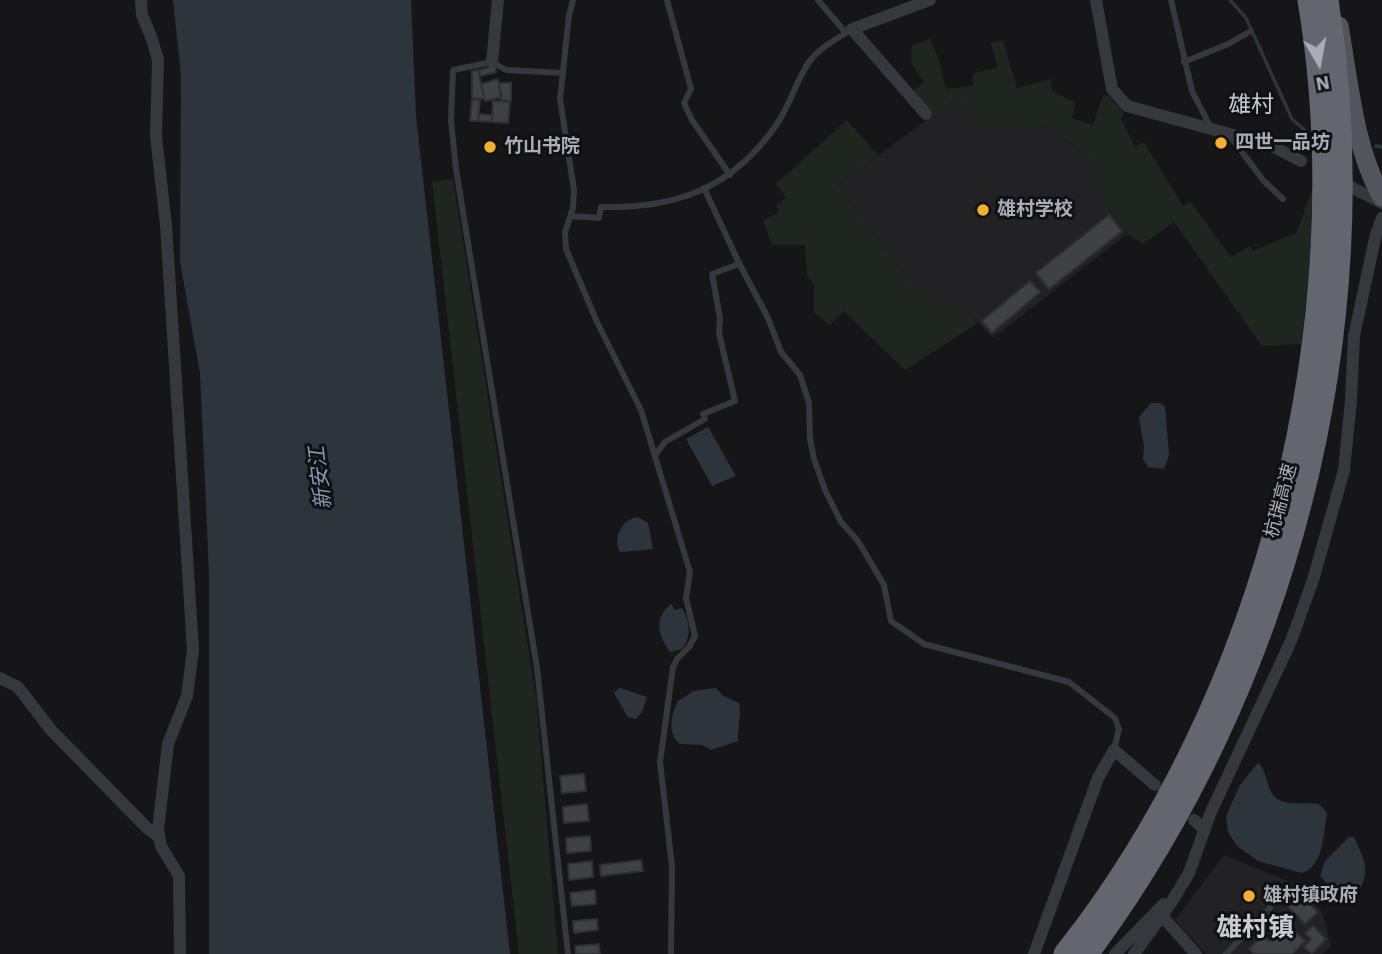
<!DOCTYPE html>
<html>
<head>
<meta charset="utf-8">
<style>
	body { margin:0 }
	#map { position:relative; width:1382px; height:954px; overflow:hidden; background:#161618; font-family:"IBM Plex Sans",sans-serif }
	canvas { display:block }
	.north { position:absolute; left:1284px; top:28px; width:70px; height:70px; -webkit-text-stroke:5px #111113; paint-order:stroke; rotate:170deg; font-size:19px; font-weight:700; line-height:28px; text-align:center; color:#a8adb8 }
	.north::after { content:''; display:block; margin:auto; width:24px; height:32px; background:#a8adb8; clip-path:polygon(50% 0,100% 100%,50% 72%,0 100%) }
</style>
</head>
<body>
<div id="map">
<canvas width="1382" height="954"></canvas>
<div class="north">N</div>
</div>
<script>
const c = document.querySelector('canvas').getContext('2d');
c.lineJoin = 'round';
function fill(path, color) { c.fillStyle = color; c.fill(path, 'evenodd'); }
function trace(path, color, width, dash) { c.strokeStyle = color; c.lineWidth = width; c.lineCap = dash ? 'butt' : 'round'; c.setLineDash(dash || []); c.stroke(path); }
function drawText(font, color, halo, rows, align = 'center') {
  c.font = font + ' "IBM Plex Sans","Noto Sans SC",sans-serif'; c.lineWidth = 6; c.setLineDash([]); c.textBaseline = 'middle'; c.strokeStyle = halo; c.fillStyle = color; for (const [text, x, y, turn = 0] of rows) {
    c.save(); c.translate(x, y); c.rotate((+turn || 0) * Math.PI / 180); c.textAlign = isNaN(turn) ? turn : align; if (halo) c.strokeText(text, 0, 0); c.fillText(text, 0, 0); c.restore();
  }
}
fill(new Path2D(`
	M958 97 976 120 998 118 1015 122 1032 134 1043 122 1089 157 1103 177 1092 186 1127 234 993 338 973 317 914 288 838 185Z
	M1224 855 1288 881 1322 911 1331 946 1323 954H1206L1175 920Z`), '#222225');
fill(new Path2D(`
	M930 39 939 60 946 89 973 86V73L998 68 991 43 1003 40 1017 88 1051 79 1052 91 1076 103 1072 118 1093 125 1103 95 1108 96 1124 113 1121 119 1135 147 1144 142 1183 206 1190 201 1231 257 1250 246 1253 251 1296 233 1313 188 1312 248 1301 344 1262 346 1174 222 1143 244 1127 234 1092 186 1103 177 1089 157 1043 122 1032 134C1010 119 1002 117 976 121L958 97 932 116 912 92 924 82 911 63 912 45Z
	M847 120 878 155 838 185 914 288 973 317 978 323 905 370 844 311 829 325 814 312V284L807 276 805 245H772L763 221 779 212 776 206 786 198 776 184Z
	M453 179 536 697 558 954H519L432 181Z`), '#1e261f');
fill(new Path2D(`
	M173 0H411L416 116 510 954H209V572L200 373 180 262 181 75Z
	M1151 403H1160L1165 407 1169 455 1164 469 1148 467 1143 459 1144 446 1139 417Z
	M708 427 736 476 712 486 686 439Z
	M638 517 648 523 653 549 620 552C612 538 622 519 638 517Z
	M671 604 675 610 682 608C690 620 692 637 682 649L670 652C658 635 653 619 671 604Z
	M620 688 647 697 642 712 636 719 628 717 615 695 614 692Z
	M716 688 722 695 739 703C742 717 737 728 738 741L711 750 702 745 680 744C667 733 671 715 678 701L694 691Z
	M1258 763C1271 774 1264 798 1285 802 1296 805 1308 802 1319 804L1327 813C1323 833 1324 868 1301 873L1258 861 1237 846 1228 832 1226 816 1240 785Z
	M1349 837H1354C1364 860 1372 870 1357 894 1341 900 1330 887 1320 876L1325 861Z`), '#2c353c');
trace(new Path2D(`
	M1230 0 1246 18 1292 119 1308 133
	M1376 146 1382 147`), '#2c353c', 3.5);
const building = new Path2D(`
	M495 66 496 72 480 76 479 70Z
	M478 70 481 84 484 99 472 98V71Z
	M498 79 502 97 485 101 481 84Z
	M499 83H511V101L501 100Z
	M472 100H480L478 121H470Z
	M493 101 510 102 508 123 492 122Z
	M479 114 492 115V122L478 121Z
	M1109 215 1122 231 1049 289 1036 273Z
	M1030 281 1040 292 992 333 982 321Z
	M584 774 586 791 562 793 560 776Z
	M587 804 589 821 564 823 563 807Z
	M590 836 591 851 567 853 566 838Z
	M641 860 643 871 601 876 600 865Z
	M592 861 593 877 569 880 568 864Z
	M1289 883 1318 912 1305 924 1277 895Z
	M595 890 596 904 572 906 570 893Z
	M597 919 598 930 574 933 573 921Z
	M1286 923 1305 941 1292 954H1254L1249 949 1263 935 1269 941Z
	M1313 926 1326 939 1312 954 1304 947 1311 939 1305 933Z
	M599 944 600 954H576L575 946Z`);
fill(building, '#404145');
trace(building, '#303034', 2);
trace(new Path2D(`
	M573 0 569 15 560 99 574 190 573 208 565 232 566 249 597 322 641 410 690 572 686 598 695 636 689 647 677 659 673 667 660 762 672 866 671 954
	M667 0 691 89 684 103 692 120 730 175
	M818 0 846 33
	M1171 0 1192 91 1211 128
	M1184 62 1228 44 1251 31
	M563 73 506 70 492 62 453 70 451 120 456 169 537 668 568 954
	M1230 136 1263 180 1283 199
	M704 188 739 263 768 318 781 352 800 375 809 403 810 439 814 459 825 490 841 522 858 541 884 585 891 621 924 644 1069 682 1115 718 1119 729 1114 750
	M571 216 599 218 601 207C676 209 733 188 777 124 790 105 796 81 809 62 819 48 838 38 852 29
	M656 454 665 442 705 419 703 414 735 401 719 333 720 318 712 274 739 264
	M1226 954 1270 908`), '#37383d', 6);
trace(new Path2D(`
	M141 0 142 15 152 39 158 60 156 136 166 225 193 650 187 696 168 744 158 829 161 846 179 876 180 954
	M1096 0 1112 89 1127 106 1270 145 1301 161
	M492 62 498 0
	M926 114 852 29 930 0
	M1351 187 1382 203
	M0 678 18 687 51 730 148 829 159 837
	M1194 820 1205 830
	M1162 916 1196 954
	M1034 954 1098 778 1114 750 1155 785
	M1115 954 1164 904
	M1134 954 1171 903 1189 873 1210 814 1291 641 1313 580 1344 470 1351 400 1354 336 1376 234 1382 218`), '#37383d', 12);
trace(new Path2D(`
	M1339 26C1349 81 1354 148 1382 197`), '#53555c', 19);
trace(new Path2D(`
	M1065 954C1267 700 1363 320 1309 0
	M1087 954C1286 686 1379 330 1327 0`), '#63666e', 23);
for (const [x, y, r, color] of [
	[1221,143,7,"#f2b134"],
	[490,147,7,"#f2b134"],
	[983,210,7,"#f2b134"],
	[1249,896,7,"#f2b134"]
]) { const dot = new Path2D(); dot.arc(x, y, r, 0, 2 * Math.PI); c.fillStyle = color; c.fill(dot); trace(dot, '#111113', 2.5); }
drawText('bold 19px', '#a8adb8', '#111113', [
	["四世一品坊",1235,143],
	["竹山书院",504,147],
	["雄村学校",997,210],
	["雄村镇政府",1263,896]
], 'left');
drawText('19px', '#a8adb8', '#111113', [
	["杭瑞高速",1281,501,-75]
]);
drawText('italic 21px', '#7f9bb3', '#111113', [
	["新安江",321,478,-97]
]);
drawText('23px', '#c9ccd4', '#111113', [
	["雄村",1251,105]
]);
drawText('bold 26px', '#c9ccd4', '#111113', [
	["雄村镇",1255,928]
]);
</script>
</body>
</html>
